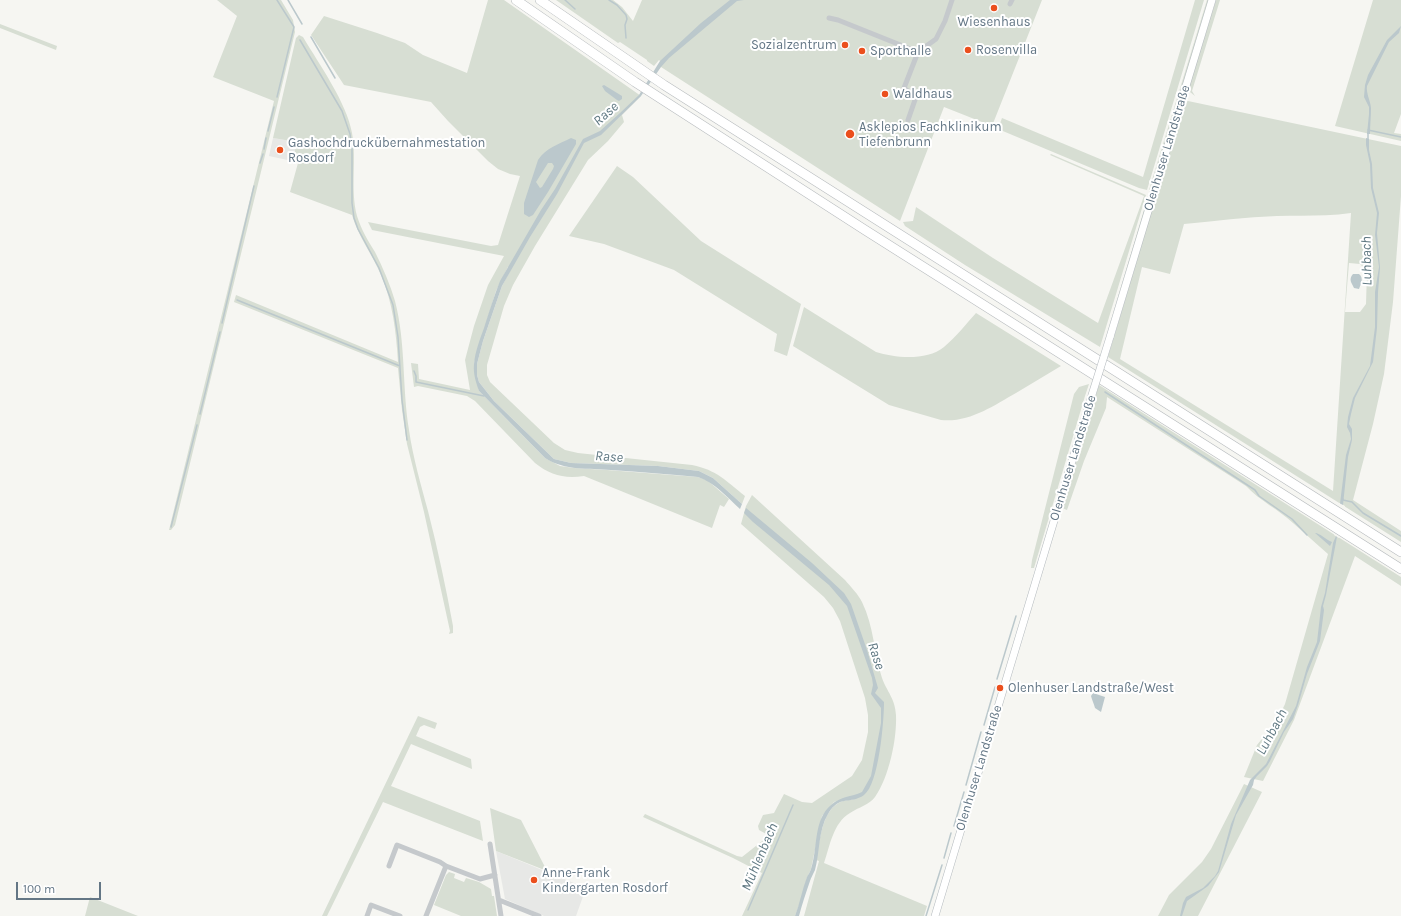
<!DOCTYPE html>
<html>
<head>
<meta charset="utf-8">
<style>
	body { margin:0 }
	#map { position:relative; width:1401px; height:916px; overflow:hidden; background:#f6f6f2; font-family:Karla,sans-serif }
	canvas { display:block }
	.scale { position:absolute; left:16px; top:882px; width:85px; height:18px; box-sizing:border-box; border:2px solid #637685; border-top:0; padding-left:5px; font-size:12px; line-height:14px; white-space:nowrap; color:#637685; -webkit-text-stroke:3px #fff; paint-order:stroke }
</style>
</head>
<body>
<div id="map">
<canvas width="1401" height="916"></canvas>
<div class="scale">100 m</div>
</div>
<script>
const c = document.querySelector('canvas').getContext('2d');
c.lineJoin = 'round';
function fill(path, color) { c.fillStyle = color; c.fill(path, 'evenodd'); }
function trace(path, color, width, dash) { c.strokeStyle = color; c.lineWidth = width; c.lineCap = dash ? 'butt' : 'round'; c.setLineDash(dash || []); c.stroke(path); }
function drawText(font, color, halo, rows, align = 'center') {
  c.font = font + ' Karla,sans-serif'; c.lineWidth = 4; c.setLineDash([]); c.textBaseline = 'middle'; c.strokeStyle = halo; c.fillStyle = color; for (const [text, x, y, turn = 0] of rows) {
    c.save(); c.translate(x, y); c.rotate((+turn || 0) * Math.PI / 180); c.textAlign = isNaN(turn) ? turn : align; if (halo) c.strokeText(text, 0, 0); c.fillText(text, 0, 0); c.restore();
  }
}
fill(new Path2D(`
	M273 138 297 142 292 161 269 156Z
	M496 851 586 888 576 916H544L505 899Z`), '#e7e8e6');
fill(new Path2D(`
	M217 0H281L293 20 295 32 175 525 171 530H169L274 101 213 77 237 16Z
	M488 0H504L641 96 622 115 624 122 608 141 588 160 535 246 513 285 504 306 487 365V375L490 382 554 443 565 450 578 453 692 465C717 470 726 481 745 496L742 504 713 478 699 471 658 466 571 463 554 459 494 401 479 382 477 375V364L483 341 502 286 511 269 508 267 496 291 474 363 479 391 545 458 560 466 574 468 607 470 698 477 707 480 729 499 724 507 720 505 712 528 584 476C564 479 550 475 535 463L475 401 467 396 418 386 414 387 411 363 418 364 419 379 470 390 465 360 474 326 488 285 504 256 372 230 368 222 491 246 498 245 520 176 510 174 498 169 488 161 448 121 431 102 344 85 311 35 324 16 377 33 405 43 423 55 467 73Z
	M556 0H613L622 7 633 21 642 0H1042L992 126 944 107 900 221 661 67 660 61 659 60 654 66 647 61V60L620 42 618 43Z
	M1195 0H1204L1147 190 1139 188 998 129 1002 118 1143 177Z
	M1207 0H1209L1152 190H1149Z
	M1216 0H1220L1192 91 1195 96 1190 92 1189 87Z
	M1373 0H1401V114L1394 133 1401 134V141L1335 126Z
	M0 24 57 46 56 50 0 28Z
	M299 35 303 37C319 64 347 103 352 133 357 160 350 189 357 216 361 229 368 241 375 252 383 268 390 284 395 301 406 343 402 388 409 430 413 458 421 485 428 511 438 550 446 588 453 626V633L449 634 450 631 424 512 407 444 402 410 398 368 234 302 236 295 398 362C396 332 393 303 381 275 372 254 358 236 352 215L290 192 298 163 292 161 297 142 273 138 296 38Z
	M1188 101 1401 146V196L1393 302 1384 374 1373 424 1353 500 1401 531V542L1108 357 1184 103ZM1351 213 1333 491 1120 359 1142 267 1170 274 1184 224C1215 221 1246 217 1277 216 1301 215 1326 217 1351 213ZM1349 263 1360 264 1367 271 1366 304 1360 312H1345Z
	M1051 154 1146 195 1100 347 965 265 905 226 903 222 913 221 916 207 993 258 1098 323 1144 196 1050 155Z
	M617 166 633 177 701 241 801 304 787 356 774 351 777 334 674 270 604 244 569 236Z
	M1148 196 1149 197 1108 330 1143 213Z
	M804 307 876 352C895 358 927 361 944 347 956 337 966 324 976 313L1061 366C1046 375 1031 384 1016 393 993 406 969 423 941 420L889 405 793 346Z
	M1089 384 1085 396 1034 568H1031L1032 560 1074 394 1079 387Z
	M1099 385 1401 577V586L1355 556 1294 720 1263 781 1244 777 1257 745 1261 740 1272 731 1285 704 1328 554C1316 544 1305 533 1293 523 1278 509 1260 501 1246 486L1107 397 1106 408 1084 461 1067 510 1062 508Z
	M752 495 845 580C851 587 858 594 862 602 874 626 874 654 882 678 887 692 895 698 896 715 897 739 889 777 875 797 869 805 859 807 850 813 833 823 830 846 824 863L927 906 924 916H804L819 861 816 860C819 844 822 813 837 804 842 800 849 800 855 799L859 794 834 802 822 816 811 869 807 878 801 900 795 916H742L762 873 733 858 643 817 645 814 737 856 742 857 766 838 768 835 759 830 758 826 763 815 774 813 784 794 802 802 812 803 852 776 862 760 868 732V715L865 698 840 621 833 608 824 597 741 524 746 506Z
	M418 716 437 723 435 729 424 725 420 727 416 736 471 759 472 769 411 744 391 786 480 821 483 841 383 802 327 916H322Z
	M1244 784 1262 792 1198 916H1158L1169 895 1202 862 1211 849Z
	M490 808 521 820 547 871 496 851Z
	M449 872 455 874 454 878 464 882 466 878 479 882 491 889 492 896H494L497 916H461L434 905 446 875Z
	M90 897 138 916H85Z`), '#d7ded3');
fill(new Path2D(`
	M730 0H744L737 1 669 58 661 67 641 96 601 135 584 143 557 194 530 237 502 286 483 341 477 364V375L479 382 494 401 554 459 571 463 658 466 699 471 713 478 742 504 740 509C727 497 715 483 698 477 669 474 640 472 611 470 589 468 565 471 545 458L479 391C476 382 473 374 474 364 475 352 480 339 484 328 489 312 494 296 500 281L541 210 555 189 583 139 600 131 620 113 639 95 660 61 701 23Z
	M1401 26 1399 33 1389 42 1367 86C1366 94 1370 99 1371 108 1371 117 1370 125 1370 134H1367L1369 114V107L1364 97 1365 85 1368 75 1387 40Z
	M604 85 622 96V99L619 101 617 100 605 91 602 86Z
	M571 138 576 140V144L548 192 533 215 529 217 524 214V203L538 160C546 148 559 144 571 138ZM548 163H552L554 166 553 169 542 187 540 188 536 182Z
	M1366 138 1369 139V150L1372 164 1373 188 1379 213 1377 233 1380 268 1378 292 1377 328 1373 362 1355 398 1351 414 1349 424 1352 429V440L1348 457 1343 505 1326 595 1323 606 1324 610 1320 641 1307 674 1298 705 1293 719 1284 732 1270 761 1267 766 1257 776 1254 780 1253 785 1236 815 1219 872 1208 886 1187 901 1182 916H1180L1183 903 1186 897 1203 888 1215 876 1218 871 1231 824 1250 780 1266 764 1296 706 1307 667 1317 642 1321 607 1325 593 1333 543 1336 536 1346 455 1351 439 1350 433 1347 427 1348 417 1353 398 1370 366 1375 327V292L1379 267 1375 235 1377 213 1371 188 1370 164 1366 145Z
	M1353 274H1359C1364 278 1361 284 1359 289L1354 288C1352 283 1348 280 1353 274Z
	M746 508 812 563 844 593 851 604 867 650 878 688 875 693 884 702C884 721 879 784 864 795 850 805 840 794 828 814 818 831 820 852 815 870 813 874 811 878 810 881 806 893 802 904 799 916H795C800 903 802 890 807 877 808 875 810 872 811 869 818 849 813 820 831 805 841 796 851 797 862 792L871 776 881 723V708L871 694 873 685 872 678 847 606 829 585 753 522 744 513Z
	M1315 533C1320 533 1326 540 1332 542L1330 546Z
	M1093 693 1105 697 1101 712 1095 708C1094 704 1092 700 1091 696Z`), '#bbc8cc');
fill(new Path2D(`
	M1339 503 1345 506 1339 538 1334 535Z`), '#f6f6f2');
trace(new Path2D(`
	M288 0 302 24
	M565 0 575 9
	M609 0 617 5 626 15 627 19 625 25 626 38
	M311 37 335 78
	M300 40 342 111 350 134 352 149V203L354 218 358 229 379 268 393 305 398 337 402 400 407 440
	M277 97 294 27 277 0
	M1368 130 1401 137
	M268 131 274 107
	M1368 140V132
	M264 149 266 138
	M260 163 263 154
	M237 300 400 366
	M222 323 254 186
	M414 371 416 376V382L484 396
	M1105 392 1255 490 1259 496 1292 519 1307 535
	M200 414 220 332
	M1343 499V500L1352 502 1363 513 1401 536
	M171 527 197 425
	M997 679 1016 616
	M984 725 995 687
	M966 785 981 732
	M954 826 964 792
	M944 858 951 833
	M748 910 793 805
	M926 916 942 865`), '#bbc8cc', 1.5);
const secondary = new Path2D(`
	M1110 337 1212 0
	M935 916 1091 398`);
const highway = new Path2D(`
	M516 0 635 82 865 230 1401 569
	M540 0 664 85 1401 552`);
trace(secondary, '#b5bbbf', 8);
trace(highway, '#b7bbbe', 10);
trace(new Path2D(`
	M1010 4 1012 0
	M829 18 838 20 918 52
	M908 120 916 97 904 88 918 52 936 39 945 21 952 0
	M490 844 501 916
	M389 866 397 845 440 862 446 866
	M499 900 539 916
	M367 916 371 905 400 916
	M426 916 446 866 480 879 495 875`), '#c5c9cc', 5);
trace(secondary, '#fff', 7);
trace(highway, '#fff', 9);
const secondaryBridge = new Path2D(`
	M1091 398 1110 337`);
trace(secondaryBridge, '#b5bbbf', 8, []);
trace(secondaryBridge, '#fff', 7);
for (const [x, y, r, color] of [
	[994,8,4,"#eb4f1d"],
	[845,45,4,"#eb4f1d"],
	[968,50,4,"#eb4f1d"],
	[862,51,4,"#eb4f1d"],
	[885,94,4,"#eb4f1d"],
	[850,134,5,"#eb4f1d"],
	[280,150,4,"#eb4f1d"],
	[1000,688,4,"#eb4f1d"],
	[534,880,4,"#eb4f1d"]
]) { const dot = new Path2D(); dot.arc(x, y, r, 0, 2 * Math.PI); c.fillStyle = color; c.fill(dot); trace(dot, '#fff', 1.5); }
drawText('13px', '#637685', '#fff', [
	["Wiesenhaus",994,22,"center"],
	["Sozialzentrum",837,45,"right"],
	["Rosenvilla",976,50],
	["Sporthalle",870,51],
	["Waldhaus",893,94],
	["Asklepios Fachklinikum",859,127],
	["Tiefenbrunn",859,142],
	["Gashochdruckübernahmestation",288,143],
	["Rosdorf",288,158],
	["Olenhuser Landstraße/West",1008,688],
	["Anne-Frank",542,873],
	["Kindergarten Rosdorf",542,888]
], 'left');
drawText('13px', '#637685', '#fff', [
	["Olenhuser Landstraße",1167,148,-73],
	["Olenhuser Landstraße",1073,458,-73],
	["Olenhuser Landstraße",979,768,-73]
]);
drawText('italic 14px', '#5f7882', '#fff', [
	["Rase",606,114,-42],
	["Luhbach",1367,261,-91],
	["Rase",609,457,4],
	["Rase",876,656,72],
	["Luhbach",1272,732,-62],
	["Mühlenbach",760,857,-67]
]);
</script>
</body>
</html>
